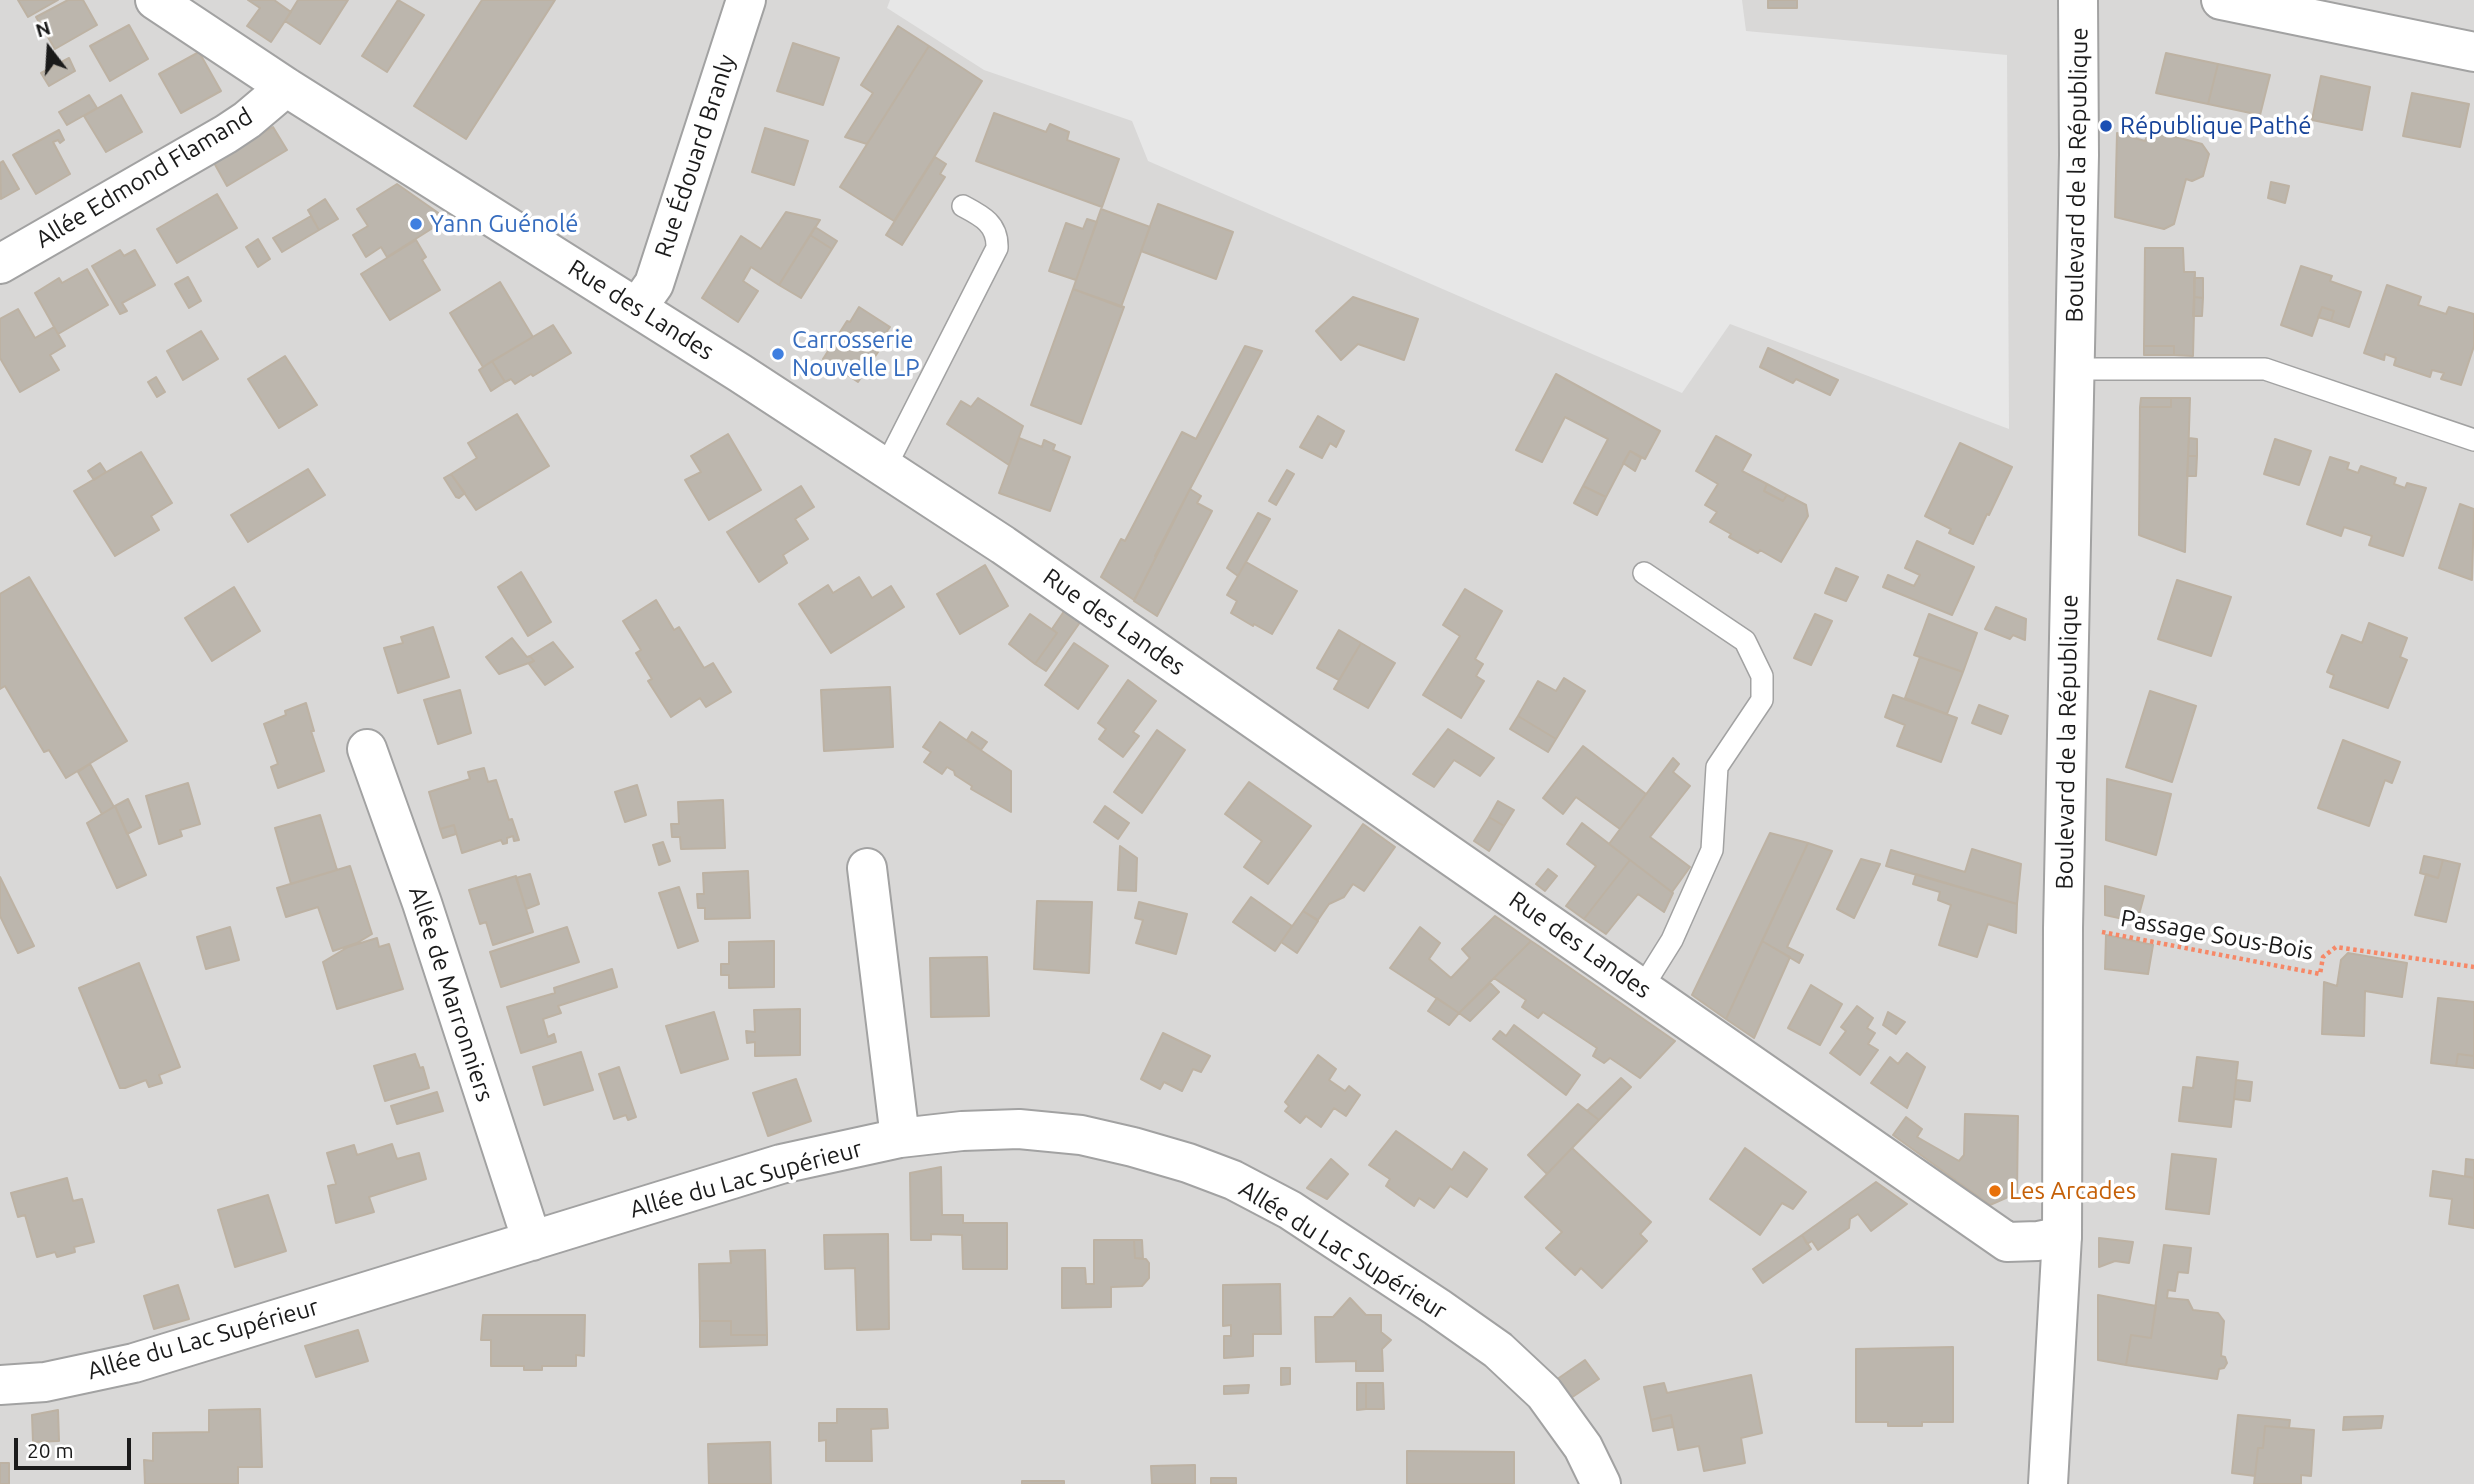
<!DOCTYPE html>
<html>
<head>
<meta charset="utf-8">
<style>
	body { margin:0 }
	#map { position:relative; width:2474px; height:1484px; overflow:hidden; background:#eceae0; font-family:Ubuntu,sans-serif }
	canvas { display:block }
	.north { position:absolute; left:14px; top:14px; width:70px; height:70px; -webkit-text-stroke:5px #fff; paint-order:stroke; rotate:343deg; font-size:19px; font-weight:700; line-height:28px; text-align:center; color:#1b1b1b }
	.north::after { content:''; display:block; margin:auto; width:24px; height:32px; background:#1b1b1b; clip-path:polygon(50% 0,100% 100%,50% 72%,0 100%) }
	.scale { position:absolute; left:14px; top:1438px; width:117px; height:32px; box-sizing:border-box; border:4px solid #1b1b1b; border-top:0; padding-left:9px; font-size:21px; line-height:24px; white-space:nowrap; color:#1b1b1b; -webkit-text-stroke:5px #fff; paint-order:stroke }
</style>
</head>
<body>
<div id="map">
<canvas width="2474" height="1484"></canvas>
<div class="north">N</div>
<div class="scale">20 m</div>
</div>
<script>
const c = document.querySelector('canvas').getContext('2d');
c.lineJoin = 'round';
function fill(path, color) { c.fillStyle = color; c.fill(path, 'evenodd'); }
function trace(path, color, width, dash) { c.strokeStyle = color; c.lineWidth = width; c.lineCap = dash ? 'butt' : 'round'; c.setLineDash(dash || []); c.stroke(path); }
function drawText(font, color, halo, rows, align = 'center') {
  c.font = font + ' Ubuntu,sans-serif'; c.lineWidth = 7; c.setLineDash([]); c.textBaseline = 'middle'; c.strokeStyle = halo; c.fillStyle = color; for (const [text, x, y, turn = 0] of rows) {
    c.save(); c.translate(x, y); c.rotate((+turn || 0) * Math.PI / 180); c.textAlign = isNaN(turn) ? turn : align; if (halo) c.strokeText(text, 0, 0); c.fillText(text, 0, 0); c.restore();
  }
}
fill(new Path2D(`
	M0 0H2474V1484H0Z`), '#d9d8d7');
fill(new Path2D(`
	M890 0H1742L1746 31 2007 55 2009 429 1730 324 1682 393 1148 161 1132 121 984 70 887 8Z`), '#e7e7e7');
const building = new Path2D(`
	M18 0H58L28 17Z
	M68 0H83L97 25 55 49 36 17Z
	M248 0H274L291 12 271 42 247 26 260 8Z
	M298 0H348L320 44 285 21Z
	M398 0 424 15 387 72 362 56Z
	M482 0H555L466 139 414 106Z
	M1768 0H1797V8H1768Z
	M129 25 148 59 110 81 90 46Z
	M898 26 929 46 867 144 845 137 873 93 861 85Z
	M793 43 839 58 823 105 777 91Z
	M929 46 982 81 894 221 840 187Z
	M199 52 221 91 181 113 159 74Z
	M2166 53 2218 64 2208 104 2156 93Z
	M69 58 75 71 49 86 41 73Z
	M2218 64 2270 75 2260 115 2208 104Z
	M2321 76 2370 87 2362 130 2312 120Z
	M2412 93 2469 104 2460 147 2403 136Z
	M89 95 97 108 67 125 59 112Z
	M121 95 142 132 106 152 84 116Z
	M994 113 1046 132 1050 124 1069 132 1067 140 1119 159 1102 207 976 161Z
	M273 127 287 150 227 186 213 161Z
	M765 128 808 141 794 185 752 172Z
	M59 130 64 140 60 143 58 140 53 142 70 174 36 194 13 155Z
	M2158 132 2202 144 2209 154 2203 176 2192 181 2186 179 2174 224 2164 229 2115 217 2117 133 2145 141 2149 133 2156 136Z
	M935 157 946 164 940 174 945 177 902 245 886 235Z
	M3 161 19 189 1 199 0 163Z
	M2271 182 2289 186 2285 203 2268 198Z
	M397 184 447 219 387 257 381 247 366 257 353 235 368 226 357 209Z
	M217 194 237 228 177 263 157 229Z
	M325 199 338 219 319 230 308 210Z
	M1158 204 1233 232 1216 279 1141 251Z
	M1101 209 1150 227 1121 307 1073 289Z
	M786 212 820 220 779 285 751 267 743 281 758 291 738 322 702 298 741 236 761 249Z
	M311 216 319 230 282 252 273 238Z
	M1087 219 1097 222 1076 280 1049 271 1066 223 1083 229Z
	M815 227 837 241 832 249 810 235Z
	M810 235 832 249 801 298 779 285Z
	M258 239 270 259 258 267 246 247Z
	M416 240 426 257 422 260 440 290 390 320 361 274Z
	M2145 248H2183L2184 272H2195L2193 356 2174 355V346H2144Z
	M120 250 124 256 135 250 155 285 122 303 127 311 120 314 92 266Z
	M2301 266 2332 276 2330 281 2361 292 2349 327 2331 321 2334 311 2322 307 2312 336 2281 325Z
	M87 269 108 305 58 334 35 293 59 278 62 283Z
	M188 277 201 301 189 308 175 284Z
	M2194 278H2203V298L2194 297Z
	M500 282 533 337 483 367 450 313Z
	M2387 285 2421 297 2418 305 2446 314 2449 307 2474 314V346L2461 385 2441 379 2444 373 2432 370 2430 377 2394 365 2396 358 2385 354 2384 360 2364 353Z
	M1073 289 1124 307 1081 424 1031 405Z
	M1353 297 1418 319 1404 360 1358 344 1341 360 1316 331Z
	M2194 297 2203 298 2202 316H2193Z
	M859 307 890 327 880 341 884 343 858 382 823 359 847 321 850 322Z
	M2322 307 2334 311 2331 321 2318 317Z
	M18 309 35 338 54 327 65 346 50 355 59 370 20 392 0 358V319Z
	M553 325 571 353 533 376 531 374 515 384 511 379 505 382 492 361Z
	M201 331 218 359 183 380 167 351Z
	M1245 346 1262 351 1155 556 1156 557 1134 600 1101 577 1121 539 1125 541 1182 432 1196 439Z
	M2144 346H2174V355H2144Z
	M1768 348 1838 380 1830 395 1796 379 1793 383 1760 367Z
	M285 356 317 405 279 428 248 379Z
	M492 361 505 382 491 391 479 370Z
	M1556 374 1660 431 1645 459 1630 451 1606 497 1583 486 1608 439 1565 417 1542 462 1516 450Z
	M156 377 165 392 157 397 148 382Z
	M978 398 1023 426 1009 465 947 424 961 401 971 407Z
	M2141 398H2171V407H2140Z
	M2171 398H2190L2185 552 2139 535 2140 407H2171Z
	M517 414 549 466 476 510 451 474 477 458 468 443Z
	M1318 416 1344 431 1336 447 1330 443 1322 458 1300 447Z
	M728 434 761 490 709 520 685 480 701 472 691 456Z
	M1716 436 1751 455 1742 471 1767 484 1764 491 1783 501 1787 495 1806 505 1808 516 1781 562 1760 550 1758 553 1729 537 1731 534 1710 522 1717 512 1705 505 1718 484 1696 471Z
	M1019 438 1042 447 1044 440 1055 445 1053 450 1070 457 1050 511 999 493Z
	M2189 438 2197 439V456H2188Z
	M2275 439 2311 451 2299 485 2264 474Z
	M1960 443 2012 467 1989 515 1987 514 1973 544 1949 533 1951 529 1925 516Z
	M1630 451 1641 458 1635 471 1623 463Z
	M141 452 172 503 151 516 159 530 115 556 74 491Z
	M2188 456H2197L2196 476H2187Z
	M2330 457 2349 463 2347 469 2358 473 2361 466 2396 478 2394 484 2405 488 2407 483 2426 488 2403 556 2369 545 2372 536 2344 527 2341 536 2307 524Z
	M100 463 106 472 94 480 88 471Z
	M308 469 325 495 248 542 231 515Z
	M1287 470 1294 474 1276 505 1269 501Z
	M451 474 465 493 459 498 456 497 444 478Z
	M1767 484 1787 495 1783 501 1764 491Z
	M801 486 814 507 795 519 808 539 783 555 787 563 759 582 727 532Z
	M1583 486 1606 497 1597 515 1574 503Z
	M1190 489 1201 496 1197 503 1212 511 1157 616 1134 601Z
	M2460 504 2474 509 2472 580 2439 568Z
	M1258 513 1270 519 1238 576 1227 568Z
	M1917 541 1974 567 1952 615 1883 587 1888 575 1914 586 1920 575 1905 568Z
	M1246 562 1297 591 1272 634 1254 624 1253 626 1231 613 1237 601 1227 595Z
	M985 565 1008 606 960 634 937 594Z
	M1836 568 1858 577 1846 601 1825 593Z
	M521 572 551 622 528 636 498 587Z
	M29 577 127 741 66 778 49 750 44 752 5 686 0 689V594Z
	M859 577 872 598 891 586 904 607 831 653 799 604 828 585 833 593Z
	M2177 580 2231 597 2211 656 2158 639Z
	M234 587 260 631 212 661 185 618Z
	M1465 589 1502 611 1475 659 1483 664 1476 676 1484 681 1461 718 1423 695 1460 636 1443 625Z
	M656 600 674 630 679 627 704 668 713 663 731 692 706 707 700 698 671 717 648 681 652 679 636 653 641 650 623 621Z
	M1067 607 1083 618 1046 671 1035 664 1057 633 1052 629Z
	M1996 607 2026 619 2025 640 2013 635 2010 639 1985 629Z
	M1030 614 1057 633 1035 664 1009 644Z
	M1815 614 1832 621 1811 665 1794 658Z
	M1929 614 1977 633 1963 672 1914 655Z
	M2369 623 2407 638 2400 657 2407 660 2388 708 2330 687 2334 675 2327 672 2342 635 2362 643Z
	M433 627 449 677 398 693 384 648 403 643 401 637Z
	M1339 630 1361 643 1339 680 1317 668Z
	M512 638 527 657 530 656 534 661 499 674 486 657Z
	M553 642 573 667 545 685 529 664 534 661 530 656Z
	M1074 643 1108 666 1078 709 1045 685Z
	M1361 643 1395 663 1368 708 1334 689Z
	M1920 657 1963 672 1947 714 1905 698Z
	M1564 678 1585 691 1556 739 1518 716 1538 681 1556 691Z
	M1128 680 1156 701 1133 732 1139 736 1123 757 1099 739 1106 729 1098 723Z
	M890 687 893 747 824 751 821 690Z
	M460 690 471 733 438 744 424 700Z
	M2150 691 2196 706 2172 782 2126 767Z
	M1893 695 1957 718 1941 762 1897 746 1905 725 1885 717Z
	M306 703 314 731H311L324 771 278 788 271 767 278 764 264 724 286 715 285 711Z
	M1979 705 2008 716 2001 734 1972 723Z
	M1518 716 1556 739 1548 752 1510 729Z
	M940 722 1011 771V812L971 789 972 786 955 775 954 771 947 767 942 774 924 762 931 752 923 747Z
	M1448 729 1494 758 1480 776 1454 760 1434 787 1413 774Z
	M1157 730 1185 750 1142 813 1114 792Z
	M972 732 987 742 981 750 967 740Z
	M2343 740 2400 762 2392 783 2385 780 2369 826 2318 808Z
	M1583 746 1646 794 1620 829 1576 797 1563 814 1543 798Z
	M1673 758 1679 764 1673 772 1690 786 1650 837 1690 867 1672 892 1609 844Z
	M90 764 114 807 102 814 78 772Z
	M484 768 488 782 496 780 509 820 512 819 519 840 514 841 513 836 507 838V843L503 844 501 840 462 853 454 825 440 829 429 792 470 779 468 772Z
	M2107 779 2171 794 2156 855 2106 840Z
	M1249 782 1311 826 1268 884 1244 867 1262 841 1225 814Z
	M188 783 200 824 180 830 182 836 159 844 146 796Z
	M637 785 646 815 625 822 615 792Z
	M128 799 141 827 127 834 115 806Z
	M723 800 725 848 681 849 680 837H672L671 824H679L678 802Z
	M1498 801 1514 810 1504 826 1489 817Z
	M115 806 146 875 117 888 87 823Z
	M1105 806 1129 823 1118 839 1094 822Z
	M320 815 337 870 291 884 275 828Z
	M1489 817 1504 826 1489 851 1474 841Z
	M1582 823 1630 860 1584 919 1566 906 1596 866 1567 844Z
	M1363 824 1395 847 1364 891 1353 884 1344 897 1329 904 1318 920 1303 911Z
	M454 825 456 834 443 838 440 829Z
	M1770 833 1808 843 1726 1019 1692 995Z
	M663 842 670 861 659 865 653 845Z
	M1808 843 1832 851 1787 947 1803 955 1799 963 1762 941Z
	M1120 846 1137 858 1136 891 1118 890Z
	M1972 849 2021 864 2017 904 1886 866 1891 850 1965 872Z
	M2424 856 2443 860 2438 878 2420 873Z
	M1861 859 1880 864 1854 918 1837 909Z
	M1630 860 1673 893 1664 912 1638 894 1606 934 1584 919Z
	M2443 860 2460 864 2446 922 2415 915 2426 874 2438 878Z
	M350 866 372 934 357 943 333 951 318 907 286 917 277 888Z
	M1548 869 1557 876 1545 891 1536 884Z
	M748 871 750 918 705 919V908H698L697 894H704L703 873Z
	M530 874 539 904 526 909 516 878Z
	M1916 874 2017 904 2016 933 1988 924 1977 957 1939 945 1951 905 1938 900 1940 892 1913 884Z
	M516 876 533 932 493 945 486 922 480 924 469 890Z
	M0 877 34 946 18 953 0 916Z
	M2105 886 2144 896 2137 922 2105 915Z
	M679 887 698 941 678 948 659 893Z
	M1251 897 1292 926 1275 951 1233 922Z
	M1037 901 1092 902 1089 973 1034 969Z
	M1139 902 1187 914 1176 954 1136 943 1143 920 1135 918Z
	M1303 911 1318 921 1297 953 1281 942Z
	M1495 916 1531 941 1459 1013 1390 968 1420 927 1440 943 1429 959 1451 978 1470 958 1462 949Z
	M230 927 239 960 206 969 197 937Z
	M567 927 579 962 501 987 490 952Z
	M2106 935 2153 945 2148 974 2105 969Z
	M377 938 379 947 389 944 403 989 337 1009 323 962 348 947Z
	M774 941V987L729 988V975H721V964H729V942Z
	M1531 941 1540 947 1675 1041 1640 1078 1610 1058 1604 1063 1593 1056 1597 1048 1543 1012 1538 1018 1522 1007 1526 1000 1494 978Z
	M1762 941 1790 957 1754 1038 1726 1019Z
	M2348 953 2407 963 2402 997 2365 991 2364 1036 2322 1034 2324 982 2337 986 2341 960Z
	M987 957 989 1016 931 1017 930 958Z
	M139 963 180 1067 159 1075 162 1083 149 1087 146 1080 125 1088H120L79 988Z
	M612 969 617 987 558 1006 561 1013 543 1019 548 1037 554 1034 556 1042 521 1053 507 1007 555 993 554 988Z
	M1490 983 1499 992 1470 1021 1459 1013Z
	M1811 985 1842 1004 1820 1045 1788 1028Z
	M1437 998 1459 1013 1449 1025 1428 1011Z
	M2438 998 2474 1002V1056L2458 1054 2456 1066 2431 1063Z
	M1857 1006 1873 1018 1867 1028 1875 1033 1868 1044 1878 1050 1860 1075 1830 1053 1846 1031 1841 1027Z
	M800 1009V1055L755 1056V1042L747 1043 746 1031 755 1032 754 1010Z
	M714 1012 728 1059 681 1073 666 1026Z
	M1888 1012 1905 1022 1896 1034 1883 1025Z
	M1514 1025 1580 1075 1566 1095 1493 1039 1500 1031 1506 1036Z
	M1163 1033 1210 1056 1201 1072 1193 1069 1182 1091 1164 1082 1160 1089 1141 1079Z
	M581 1052 593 1090 544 1105 533 1067Z
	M1907 1053 1925 1067 1907 1108 1871 1083 1890 1057 1898 1064Z
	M415 1054 420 1068 423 1067 429 1088 385 1101 374 1066Z
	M2458 1054 2474 1056V1068L2456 1066Z
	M1318 1055 1336 1069 1329 1080 1345 1091 1349 1086 1360 1095 1346 1116 1334 1108 1321 1127 1306 1116 1300 1123 1285 1111 1289 1106 1285 1102Z
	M2197 1057 2238 1062 2231 1127 2179 1121 2183 1087 2193 1088Z
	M619 1067 636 1117 628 1120 626 1115 614 1119 599 1074Z
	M1621 1078 1631 1087 1599 1120 1587 1111Z
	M796 1079 811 1121 768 1136 753 1093Z
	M2236 1080 2252 1082 2250 1101 2234 1099Z
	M437 1092 443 1111 397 1124 391 1106Z
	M1578 1104 1599 1120 1547 1174 1528 1155Z
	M1965 1114 2018 1116 2017 1193 1990 1205 1893 1135 1906 1117 1922 1129 1917 1137 1959 1161 1964 1155Z
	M1396 1131 1452 1170 1464 1152 1487 1169 1467 1197 1450 1186 1434 1208 1419 1198 1414 1206 1386 1186 1390 1179 1369 1165Z
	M392 1144 397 1159 419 1153 426 1179 369 1197 374 1212 336 1223 328 1186 336 1184 327 1153 354 1145 357 1155Z
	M1572 1148 1651 1222 1640 1234 1647 1241 1602 1288 1581 1268 1575 1275 1546 1248 1562 1232 1525 1197Z
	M1745 1148 1806 1192 1793 1209 1782 1203 1760 1235 1710 1199Z
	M2172 1154 2216 1159 2209 1214 2166 1209Z
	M1331 1159 1348 1174 1327 1199 1307 1188Z
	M2466 1159 2474 1160V1178L2465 1176Z
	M941 1167 942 1215H963V1223H1007V1269H963L962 1235 931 1234V1240H911L910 1173Z
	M2433 1171 2474 1178V1228L2449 1224 2452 1199 2430 1196Z
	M67 1178 73 1201 82 1199 94 1242 74 1247 75 1252 57 1257 55 1252 37 1257 25 1215 18 1217 11 1193Z
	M1876 1182 1907 1204 1871 1231 1858 1214 1850 1219 1849 1228 1818 1250 1812 1241 1807 1244 1802 1235Z
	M268 1195 286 1251 235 1267 218 1210Z
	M888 1234 889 1329 857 1330 855 1268 825 1269 824 1235Z
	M1802 1235 1811 1249 1763 1283 1753 1269Z
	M2099 1238 2133 1242 2129 1263 2115 1261 2099 1267Z
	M1094 1240H1134L1135 1258 1146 1259 1149 1263V1278L1142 1286 1111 1287V1307L1062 1308V1268H1085L1086 1284H1094Z
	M1134 1240H1142L1143 1259 1135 1258Z
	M2164 1245 2191 1248 2188 1273 2178 1272 2175 1291 2168 1290 2167 1298 2188 1300 2193 1310 2218 1313 2224 1321 2221 1356 2225 1357 2227 1363 2224 1368 2219 1369 2217 1379 2126 1365 2131 1335 2151 1338Z
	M765 1250 767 1335H731V1321H700L699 1264 731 1263 730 1251Z
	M1280 1284 1281 1334H1253V1356L1224 1358V1336H1231V1325L1223 1326V1285Z
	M178 1285 189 1319 154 1329 144 1296Z
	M2098 1295 2156 1306 2151 1338 2131 1335 2126 1365 2098 1360Z
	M1350 1298 1366 1315H1381V1332L1391 1340 1382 1349 1383 1371H1356V1361L1316 1362 1315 1317H1333Z
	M483 1315H585L584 1356 576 1355V1366H542V1370H524V1366H491V1340H481Z
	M700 1321H731V1335H767V1345L700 1347Z
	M358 1330 368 1361 316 1377 305 1346Z
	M1953 1347V1422H1922V1426H1888V1422H1856V1349Z
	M1585 1360 1599 1379 1568 1400 1553 1382Z
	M1281 1368H1290V1384L1281 1385Z
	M1751 1375 1762 1433 1741 1438 1745 1463 1704 1471 1699 1446 1678 1450 1671 1415 1651 1420 1644 1387 1664 1383 1667 1393Z
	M1357 1383H1366V1409L1357 1410Z
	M1366 1383H1383L1384 1409H1366Z
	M1249 1385 1248 1393 1224 1394V1386Z
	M260 1409 262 1467H238V1484H145L144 1460 153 1461V1433L209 1432V1410Z
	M837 1409H887L888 1428 871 1429 872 1461H826V1440L819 1441V1423H837Z
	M58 1410 59 1441 33 1442 32 1415Z
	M1671 1415 1673 1427 1653 1431 1651 1420Z
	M2238 1415 2290 1420 2289 1428 2265 1426 2263 1448H2258L2255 1476 2232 1473Z
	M2383 1416 2381 1428 2343 1430 2344 1417Z
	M2265 1426 2314 1430 2311 1476 2301 1475V1484H2254L2258 1448H2263Z
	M770 1442 771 1484H709L708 1444Z
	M1407 1451 1514 1452V1484H1407Z
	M0 1463H9V1484H0Z
	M1195 1465V1484H1152L1151 1466Z
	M1211 1478H1236V1484H1211Z
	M1022 1481H1064V1484H1022Z`);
fill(building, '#bcb6ad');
trace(building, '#bdb2a3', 2);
const service = new Path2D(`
	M2074 369H2265L2474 440
	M885 468 997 248C998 224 982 216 963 206
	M1642 988 1672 940 1712 850 1717 767 1762 700V676L1745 641 1644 573`);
const minor = new Path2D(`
	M155 0 286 87 740 373 1003 545 2007 1242 2038 1241 2062 1236
	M2221 0 2474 52
	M0 264 226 134 247 120 286 87
	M637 308 654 284 746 0
	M367 749 422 903 532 1241
	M867 868 900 1138
	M0 1385 45 1382 134 1363 781 1164 900 1138 962 1131 1019 1129 1081 1135 1133 1147 1188 1163 1233 1180 1290 1210 1437 1307 1498 1350 1544 1393 1583 1447 1601 1484`);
const tertiary = new Path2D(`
	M2048 1484 2062 1236 2063 928 2079 155 2078 0`);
trace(service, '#a2a2a2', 24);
trace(minor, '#a2a2a2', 42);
trace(tertiary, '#a2a2a2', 42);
trace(new Path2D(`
	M2102 932 2320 974 2323 957 2336 947 2474 967`), '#f68867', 4.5, [3.5, 3.5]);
trace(service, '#fff', 21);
trace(minor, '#fff', 38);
trace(tertiary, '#fff', 38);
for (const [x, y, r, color] of [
	[2106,126,7,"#1a4fb4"],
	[416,224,7,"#3f7fe0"],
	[778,354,7,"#3f7fe0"],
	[1995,1191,7,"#e8710a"]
]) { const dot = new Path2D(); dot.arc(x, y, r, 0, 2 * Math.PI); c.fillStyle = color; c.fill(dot); trace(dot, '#fff', 2.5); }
drawText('24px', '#164399', '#fff', [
	["République Pathé",2120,126]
], 'left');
drawText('24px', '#1b1b1b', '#fff', [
	["Rue Édouard Branly",695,156,-72],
	["Boulevard de la République",2077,175,-89],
	["Allée Edmond Flamand",144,178,-31],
	["Rue des Landes",641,310,32],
	["Rue des Landes",1114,622,35],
	["Boulevard de la République",2067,742,-89],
	["Passage Sous-Bois",2217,935,10],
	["Rue des Landes",1580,945,35],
	["Allée de Marronniers",451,994,72],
	["Allée du Lac Supérieur",746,1179,-15],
	["Allée du Lac Supérieur",1343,1250,32],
	["Allée du Lac Supérieur",203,1339,-16]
]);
drawText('24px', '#366cbe', '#fff', [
	["Yann Guénolé",430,224],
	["Carrosserie",792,340],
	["Nouvelle LP",792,368]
], 'left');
drawText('24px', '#c56008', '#fff', [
	["Les Arcades",2009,1191]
], 'left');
</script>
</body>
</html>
